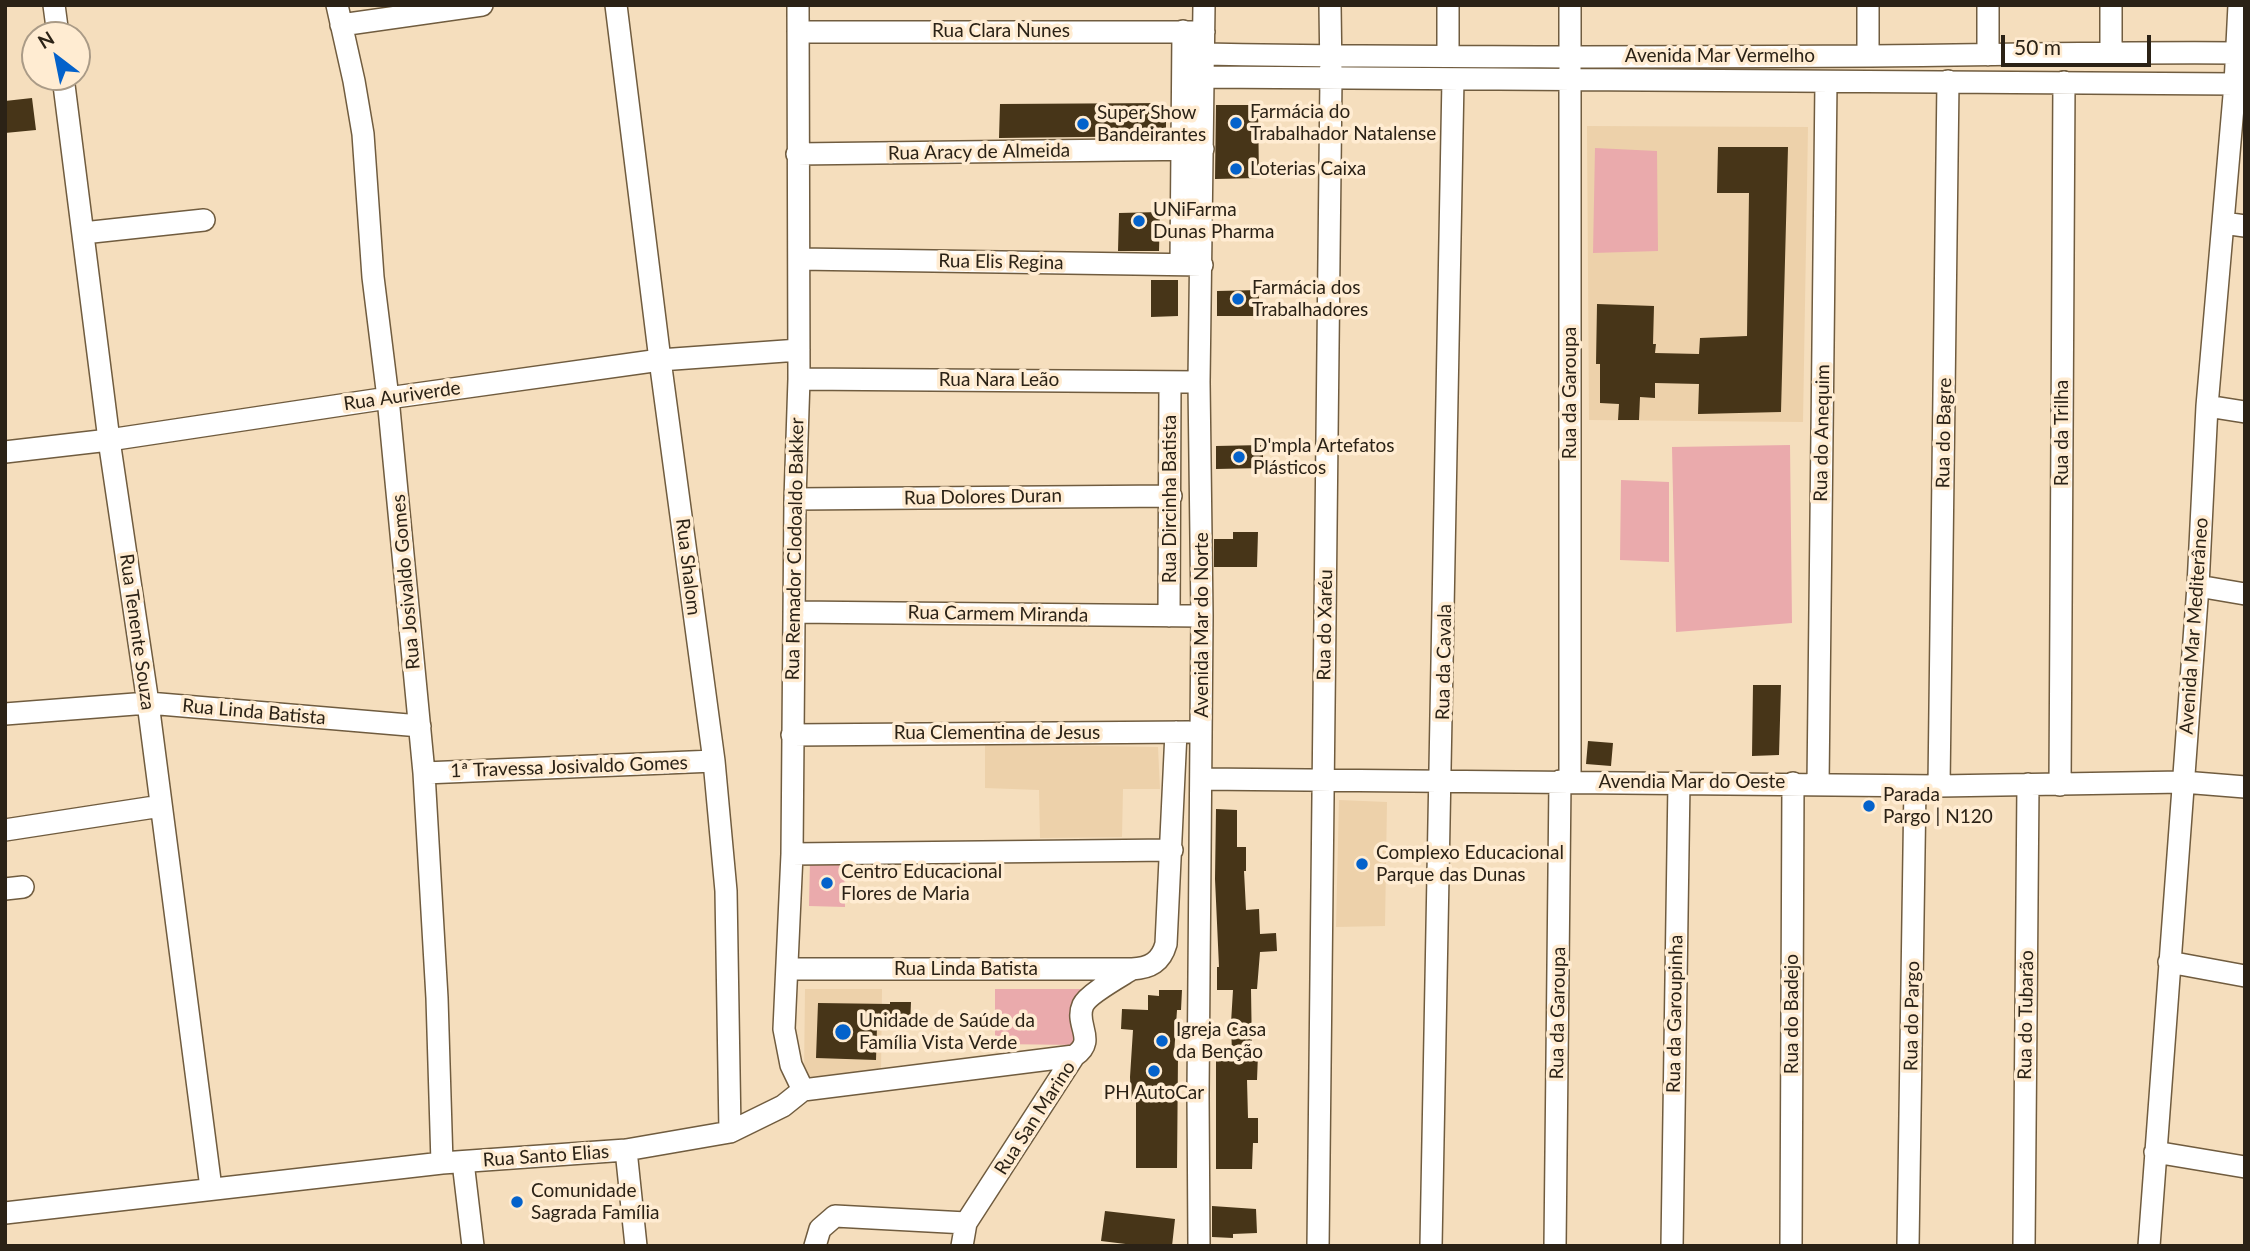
<!DOCTYPE html>
<html>
<head>
<meta charset="utf-8">
<style>
	body { margin:0 }
	#map { position:relative; width:2250px; height:1251px; overflow:hidden; background:#f5debd; font-family:Lato,sans-serif }
	canvas { display:block }
	.frame { position:absolute; inset:0; border:7px solid #2b2216; pointer-events:none }
	.north { position:absolute; left:21px; top:21px; width:70px; height:70px; box-sizing:border-box; background:#ffecd2; border:2px solid #aa9b87; border-radius:50%; rotate:328deg; font-size:19px; font-weight:700; line-height:28px; text-align:center; color:#2b2216 }
	.north::after { content:''; display:block; margin:auto; width:24px; height:32px; background:#0462cb; clip-path:polygon(50% 0,100% 100%,50% 72%,0 100%) }
	.scale { position:absolute; left:2001px; top:35px; width:150px; height:32px; box-sizing:border-box; border:4px solid #2b2216; border-top:0; padding-left:9px; font-size:21px; line-height:24px; white-space:nowrap; color:#2b2216; -webkit-text-stroke:5px #ffecd2; paint-order:stroke }
</style>
</head>
<body>
<div id="map">
<canvas width="2250" height="1251"></canvas>
<div class="frame"></div>
<div class="north">N</div>
<div class="scale">50 m</div>
</div>
<script>
const c = document.querySelector('canvas').getContext('2d');
c.lineJoin = 'round';
function fill(path, color) { c.fillStyle = color; c.fill(path, 'evenodd'); }
function trace(path, color, width, dash) { c.strokeStyle = color; c.lineWidth = width; c.lineCap = dash ? 'butt' : 'round'; c.setLineDash(dash || []); c.stroke(path); }
function drawText(font, color, halo, rows, align = 'center') {
  c.font = font + ' Lato,sans-serif'; c.lineWidth = 7; c.setLineDash([]); c.textBaseline = 'middle'; c.strokeStyle = halo; c.fillStyle = color; for (const [text, x, y, turn = 0] of rows) {
    c.save(); c.translate(x, y); c.rotate((+turn || 0) * Math.PI / 180); c.textAlign = isNaN(turn) ? turn : align; if (halo) c.strokeText(text, 0, 0); c.fillText(text, 0, 0); c.restore();
  }
}
fill(new Path2D(`
	M1587 126 1808 127 1803 422 1589 420Z
	M985 744 1158 747 1160 789H1123L1122 837 1040 838 1039 790 985 788Z
	M1339 800 1387 802 1385 926 1336 927Z
	M805 989H882L881 1075 804 1077Z`), '#edd1aa');
fill(new Path2D(`
	M1595 148 1657 151 1658 251 1593 253Z
	M1790 445 1792 623 1676 632 1672 447Z
	M1621 480 1669 482V562L1620 560Z
	M810 860 844 861 845 907 809 906Z
	M995 989H1082L1079 1045 995 1044Z`), '#eaaaac');
fill(new Path2D(`
	M32 98 36 130 5 133V101Z
	M1166 103V136L999 138 1000 104Z
	M1216 105H1258L1259 178 1215 179Z
	M1718 147H1788L1781 412 1698 414 1699 384 1655 383V398L1640 397 1639 420H1618L1619 404 1600 403V364H1596L1597 304 1654 306 1653 344H1656L1655 353 1699 354 1700 338 1747 336 1749 193H1717Z
	M1160 212 1159 251H1118L1119 213Z
	M1151 280H1178V316L1151 317Z
	M1259 290V316H1217V291Z
	M1263 445V468L1216 469V446Z
	M1233 532H1258L1257 567H1214V539H1233Z
	M1753 685H1781L1779 755 1752 756Z
	M1588 741 1613 743 1611 766 1586 764Z
	M1216 809 1237 810V847H1246V871H1244L1246 910 1259 909 1260 934 1276 933 1277 951 1260 952 1257 989H1251L1252 1054H1258L1257 1080H1247L1248 1118H1258V1143H1253L1252 1169H1216V1055L1232 1054 1231 1023 1233 990H1217V967H1219L1215 879Z
	M1159 990H1182L1181 1010H1177L1174 1055 1178 1056 1177 1168H1136V1101H1131L1130 1077 1133 1030 1121 1029 1122 1009 1148 1010V995L1159 996Z
	M890 1002H911L910 1026H877L876 1060 816 1058 818 1003 890 1004Z
	M1212 1206 1256 1209 1257 1233 1233 1234V1238L1212 1237Z
	M1105 1211 1175 1219 1172 1246H1142L1101 1241Z`), '#473518');
const minor = new Path2D(`
	M54 5 58 35
	M337 5 354 81 363 134 373 277 388 398 424 773 437 998 442 1163
	M616 5 660 360 714 761 726 891 730 1132
	M798 5 799 379 795 499 792 854 784 1029 791 1065 803 1090
	M341 25 482 5
	M798 32H1204
	M2111 52V5
	M1205 54C1427 58 1649 57 1871 56 1993 55 2115 52 2236 53
	M1448 55V5
	M1988 55V5
	M1868 56V5
	M63 77 109 440 148 703 211 1188
	M1204 77 2235 84
	M797 154 1203 149
	M2223 223 2245 226
	M83 233 204 220
	M799 259 1202 265
	M1181 264 1183 31
	M799 379 1199 382
	M2207 406 2245 412
	M5 452 109 440 388 398 660 360 799 350
	M795 499 1171 496
	M2198 586 2245 594
	M794 612 1202 616
	M1169 616 1170 382
	M5 714 148 703 420 726
	M792 735 1189 732
	M424 773 714 761
	M1201 779 1939 786 2183 782 2245 787
	M1570 781V5
	M1818 784 1826 82
	M2060 785 2064 82
	M1939 786 1948 81
	M5 830 161 806
	M792 854 1172 850
	M5 889 23 887
	M2169 962 2245 976
	M787 969H1132C1150 968 1161 962 1166 944L1176 732
	M626 1150 636 1246
	M2155 1152 2245 1167
	M463 1162 473 1246
	M5 1213 442 1163 626 1150 730 1132 783 1106 803 1090 1074 1056
	M815 1246 820 1229 835 1216 966 1223
	M962 1246 966 1223 1074 1056C1098 1040 1074 1025 1083 1005 1088 994 1121 976 1132 969
	M1199 1246 1198 1094 1202 616 1199 382 1204 5
	M1318 1246 1331 77 1330 5
	M1431 1246 1453 79
	M1555 1246 1560 781
	M1672 1246 1679 782
	M1791 1246 1793 783
	M1908 1246 1915 786
	M2024 1246 2028 784
	M2149 1246 2198 586 2207 406 2235 84 2239 5`);
trace(minor, '#705c3f', 24);
trace(minor, '#fff', 21);
for (const [x, y, r, color] of [
	[1236,123,7,"#0462cb"],
	[1083,124,7,"#0462cb"],
	[1236,169,7,"#0462cb"],
	[1139,221,7,"#0462cb"],
	[1238,299,7,"#0462cb"],
	[1239,457,7,"#0462cb"],
	[1869,806,7,"#0462cb"],
	[1362,864,7,"#0462cb"],
	[827,883,7,"#0462cb"],
	[843,1032,9,"#0462cb"],
	[1162,1041,7,"#0462cb"],
	[1154,1071,7,"#0462cb"],
	[517,1202,7,"#0462cb"]
]) { const dot = new Path2D(); dot.arc(x, y, r, 0, 2 * Math.PI); c.fillStyle = color; c.fill(dot); trace(dot, '#ffecd2', 2.5); }
drawText('19px', '#2b2216', '#ffecd2', [
	["Rua Clara Nunes",1001,31],
	["Avenida Mar Vermelho",1720,56],
	["Rua Aracy de Almeida",979,152,-1],
	["Rua Elis Regina",1001,262,1],
	["Rua Nara Leão",999,380],
	["Rua da Garoupa",1570,393,-90],
	["Rua Auriverde",402,396,-8],
	["Rua do Anequim",1822,433,-89],
	["Rua do Bagre",1944,433,-89],
	["Rua da Trilha",2062,433,-90],
	["Rua Dolores Duran",983,497,-1],
	["Rua Dircinha Batista",1170,499,-90],
	["Rua Remador Clodoaldo Bakker",795,549,-89],
	["Rua Shalom",688,567,83],
	["Rua Josivaldo Gomes",406,582,-95],
	["Rua Carmem Miranda",998,614,1],
	["Avenida Mar do Norte",1202,625,-90],
	["Rua do Xaréu",1325,625,-89],
	["Avenida Mar Mediterâneo",2194,626,-86],
	["Rua Tenente Souza",137,632,82],
	["Rua da Cavala",1444,662,-89],
	["Rua Linda Batista",254,712,5],
	["Rua Clementina de Jesus",997,733],
	["1ª Travessa Josivaldo Gomes",569,767,-2],
	["Avendia Mar do Oeste",1692,782],
	["Rua Linda Batista",966,969],
	["Rua da Garoupa",1558,1013,-89],
	["Rua da Garoupinha",1675,1014,-89],
	["Rua do Badejo",1792,1014,-90],
	["Rua do Tubarão",2026,1015,-89],
	["Rua do Pargo",1912,1016,-89],
	["Rua San Marino",1035,1118,-57],
	["Rua Santo Elias",546,1156,-4]
]);
drawText('19px', '#2b2216', '#ffecd2', [
	["Farmácia do",1250,112],
	["Trabalhador Natalense",1250,134],
	["Super Show",1097,113],
	["Bandeirantes",1097,135],
	["Loterias Caixa",1250,169],
	["UNiFarma",1153,210],
	["Dunas Pharma",1153,232],
	["Farmácia dos",1252,288],
	["Trabalhadores",1252,310],
	["D'mpla Artefatos",1253,446],
	["Plásticos",1253,468],
	["Parada",1883,795],
	["Pargo | N120",1883,817],
	["Complexo Educacional",1376,853],
	["Parque das Dunas",1376,875],
	["Centro Educacional",841,872],
	["Flores de Maria",841,894],
	["Unidade de Saúde da",859,1021],
	["Família Vista Verde",859,1043],
	["Igreja Casa",1176,1030],
	["da Benção",1176,1052],
	["PH AutoCar",1154,1093,"center"],
	["Comunidade",531,1191],
	["Sagrada Família",531,1213]
], 'left');
</script>
</body>
</html>
